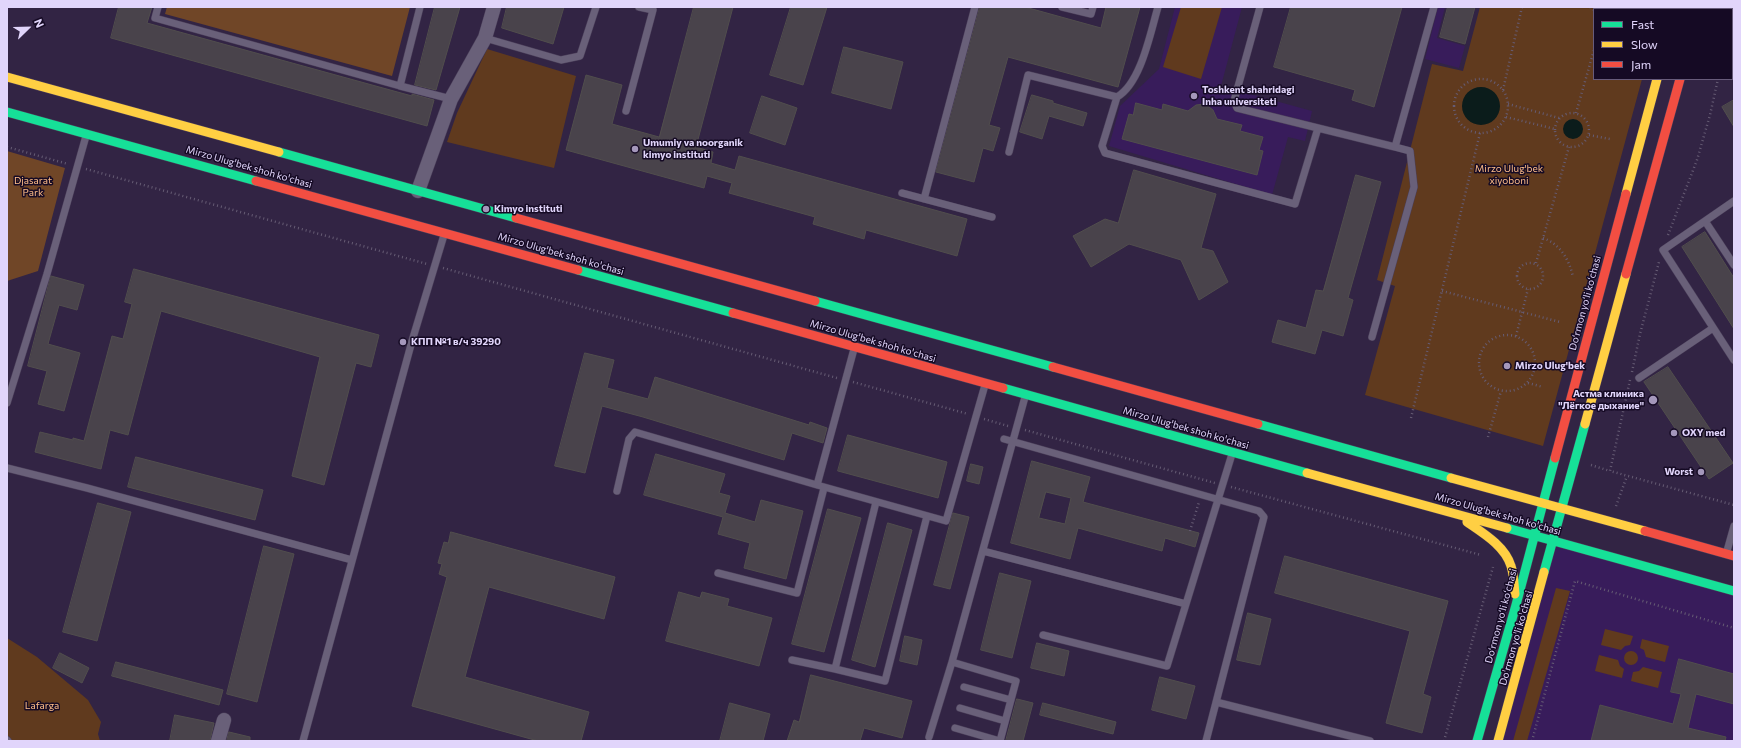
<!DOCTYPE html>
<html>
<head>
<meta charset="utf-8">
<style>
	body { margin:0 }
	#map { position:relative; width:1741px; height:748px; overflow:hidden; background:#322444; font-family:Commissioner,sans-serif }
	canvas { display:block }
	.frame { position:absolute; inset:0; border:8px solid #e1d5fb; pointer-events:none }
	.legend { position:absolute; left:1593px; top:8px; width:140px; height:72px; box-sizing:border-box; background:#150a24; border:1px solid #675b7a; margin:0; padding:5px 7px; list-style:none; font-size:12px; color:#e1d5fb }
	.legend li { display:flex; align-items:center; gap:8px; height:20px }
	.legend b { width:20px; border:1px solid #675b7a }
	.north { position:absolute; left:8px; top:8px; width:40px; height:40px; -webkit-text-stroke:3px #150a24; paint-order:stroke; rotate:67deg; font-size:11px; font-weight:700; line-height:16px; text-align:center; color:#e1d5fb }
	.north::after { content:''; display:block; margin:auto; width:14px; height:18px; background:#e1d5fb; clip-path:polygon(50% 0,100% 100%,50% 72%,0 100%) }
</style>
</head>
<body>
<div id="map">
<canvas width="1741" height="748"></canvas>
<div class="frame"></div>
<ul class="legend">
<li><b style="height:5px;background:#16e098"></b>Fast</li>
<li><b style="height:5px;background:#ffcf43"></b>Slow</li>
<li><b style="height:5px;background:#f24e42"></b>Jam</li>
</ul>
<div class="north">N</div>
</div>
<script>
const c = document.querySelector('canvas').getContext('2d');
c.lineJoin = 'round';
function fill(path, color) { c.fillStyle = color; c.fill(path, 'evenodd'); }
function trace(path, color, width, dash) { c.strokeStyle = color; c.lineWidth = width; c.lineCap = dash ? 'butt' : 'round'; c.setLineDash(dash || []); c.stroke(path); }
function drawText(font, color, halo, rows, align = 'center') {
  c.font = font + ' Commissioner,sans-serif'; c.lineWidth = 3; c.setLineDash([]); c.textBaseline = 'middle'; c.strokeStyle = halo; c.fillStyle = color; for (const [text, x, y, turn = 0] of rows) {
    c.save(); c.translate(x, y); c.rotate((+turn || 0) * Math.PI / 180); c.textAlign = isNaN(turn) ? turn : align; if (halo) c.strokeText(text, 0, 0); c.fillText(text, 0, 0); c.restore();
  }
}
fill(new Path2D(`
	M1175 7H1242L1221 86 1312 111 1305 141 1288 137 1272 195 1109 146 1120 106 1159 69Z
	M1438 7H1445L1437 38 1465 46 1459 68 1425 59Z
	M1554 541 1734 591V741H1498Z`), '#381c5b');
fill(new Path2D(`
	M1181 7H1222L1201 79 1163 67Z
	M1480 7H1661L1660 9H1594V79H1642L1543 446 1365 395 1395 286 1377 280 1432 64 1463 71Z
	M487 49 576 76 554 168 447 142 457 113Z
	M1556 588 1570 591 1527 741H1513Z
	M1605 629 1633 636 1630 645 1625 646 1621 650 1601 645Z
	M7 638 37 657 88 700 101 722 98 734 100 741H7Z
	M1642 639 1669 646 1665 662 1646 657 1644 650 1640 648Z
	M1624 658a7 7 0 1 1 14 0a7 7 0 1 1-14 0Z
	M1599 655 1618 660 1620 666 1624 669 1622 678 1595 671Z
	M1643 667 1662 672 1658 688 1631 681 1633 672 1639 671Z`), '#603a1e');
fill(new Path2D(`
	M167 7H410L392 76 165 14Z
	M7 151 65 168 38 271 7 281Z`), '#704627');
fill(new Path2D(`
	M1462 106a19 19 0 1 1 38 0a19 19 0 1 1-38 0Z
	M1563 129a10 10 0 1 1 20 0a10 10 0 1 1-20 0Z`), '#0b1c1b');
const building = new Path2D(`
	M119 7H152L147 23 412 96V94L434 100 427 126 111 38Z
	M435 7H460L436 90 415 85Z
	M507 7H564L553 44 502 28Z
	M694 7H733L696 147 713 152 711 163 735 170 739 156 967 219 957 256 866 230 864 239 813 224 815 217 729 193 732 183 707 176 704 188 566 150 586 75 622 85 612 124 659 137Z
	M791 7H827L803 85 770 75Z
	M980 7H1025L1101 28 1106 7H1140L1118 87 1008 57 989 125 1000 128 993 151 983 148 974 182 936 172Z
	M1291 7H1402L1374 107 1352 100 1355 90 1274 67Z
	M1448 7H1475L1465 44 1440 37Z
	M844 47 903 62 891 109 832 93Z
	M1032 95 1053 101V103L1087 113 1083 126 1049 116 1042 139 1020 132Z
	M762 96 797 108 785 145 750 133Z
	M1734 100V127L1722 107Z
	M1136 103 1162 110 1163 104 1188 111 1196 105 1205 104 1213 110 1217 119 1242 125 1240 131 1263 137 1259 150 1263 151 1257 175 1122 139 1129 114 1133 115Z
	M1134 170 1216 194 1201 248 1213 251 1228 282 1199 300 1181 260 1129 244 1091 267 1073 236 1105 219 1118 223Z
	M1356 175 1381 182 1348 298 1353 300 1343 336 1322 330 1315 354 1272 342 1278 320 1306 328 1316 290 1323 291Z
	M1705 232 1734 278V329L1682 247Z
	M134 269 379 335 371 367 356 363 324 485 292 476 320 357 161 311 128 435 110 430 101 469 35 452 40 432 73 440V438L84 441 112 336 123 339 132 304 125 302Z
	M51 276 84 285 77 310 59 305 48 344 80 353 64 411 38 404 47 371 28 366Z
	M585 353 614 360 607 388 648 399 655 377 809 425 810 422 827 428 823 443 792 433 784 460 643 417 602 406 585 473 555 466Z
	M1668 367 1733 463 1709 479 1644 382Z
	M848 435 947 462 938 498 838 471Z
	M656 454 725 474 719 493 730 496 725 513 755 522 761 500 803 511 786 579 744 568 750 543 718 534 723 517 644 495Z
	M136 457 263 490 255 520 128 487Z
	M1032 461 1090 477 1083 502 1199 533 1195 547 1165 538 1162 551 1078 528 1070 559 1011 543ZM1046 492 1071 498 1065 524 1039 518Z
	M971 464 983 467 979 484 967 481Z
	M98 503 131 512 97 641 63 632Z
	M828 509 861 518 824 652 792 644Z
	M953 513 969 517 950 589 934 585Z
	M888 523 912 530 875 667 852 660Z
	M451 532 615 577 604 619 489 587 465 677 589 712 581 741H538L412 706 447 577 439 574 442 564 438 563 444 542 448 543Z
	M264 546 294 554 257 702 227 694Z
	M1285 556 1448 601 1423 694 1431 697 1422 733 1386 723 1410 631 1275 593Z
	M1000 573 1031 581 1012 658 981 650Z
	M679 592 700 598 702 592 729 599 727 606 772 618 759 666 666 641Z
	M1248 613 1271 619 1260 665 1237 660Z
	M905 636 922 640 917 665 900 661Z
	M1037 643 1069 651 1064 676 1031 668Z
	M60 653 89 668 82 683 53 668Z
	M1679 659 1734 674V704L1696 694 1688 728 1726 737 1725 741H1591L1600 705 1673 724 1681 694 1671 692Z
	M116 662 223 690 219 705 112 676Z
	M811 675 912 701 902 738 864 728 860 741H787L794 720 799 722Z
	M1160 677 1195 686 1186 719 1152 710Z
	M1017 699 1033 703 1023 741H1006Z
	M730 703 770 714 763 741H720Z
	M1043 703 1116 722 1113 734 1040 715Z
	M175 715 214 723 210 741H170Z
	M229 732 250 737V741H227Z`);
fill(building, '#49434b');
trace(building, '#514e4d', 1);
const lane = new Path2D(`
	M158 7 155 18 400 86
	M420 7 400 86 451 99
	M1062 7 1091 14 1093 7
	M1260 7 1234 101 1237 108 1318 128
	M485 38 561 60 580 56 596 7
	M1732 65 1734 66
	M1117 97 1102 146 1105 153 1295 204 1318 128 1395 147
	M626 111 653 10 639 7
	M1009 152 1028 75 1117 97C1141 83 1150 34 1158 7
	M902 193 992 217
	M924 199 975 7
	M1734 201 1663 250 1734 360
	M1705 221 1734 265
	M1372 337 1414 187 1410 151 1395 147 1434 7
	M1639 378 1713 328
	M7 403 47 274 86 136
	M1004 439 1259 511 1264 517 1206 741
	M7 468 87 488 352 560
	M817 485 946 521 985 385
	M617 491 629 439 635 432 817 485 854 349
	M876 502 835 669 885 681 927 516
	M983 551 1186 604
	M1727 551 1734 526
	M718 573 797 593 824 488
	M1043 635 1167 666 1232 454
	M792 660 835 669
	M952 662 1016 681 1000 741 955 728
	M964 687 1011 700
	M1216 702 1370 741
	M960 708 1005 721
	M929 737 952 662 1025 397
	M7 740 8 741
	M303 741 412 341 444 235`);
const street = new Path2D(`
	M418 191 451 99 485 38 494 7
	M218 741 224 720`);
const fast = new Path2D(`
	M7 112 256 181
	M279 152 516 218
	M578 270 733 313
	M815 301 1053 367
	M1003 388 1307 473
	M1258 424 1451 478
	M1507 528 1734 591
	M1544 572 1585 424
	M1477 741 1516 605 1555 458`);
const slow = new Path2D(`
	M1676 7V9
	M7 77 279 152
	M1626 194 1657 79
	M1585 424 1626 274
	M1307 473 1507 528
	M1451 478 1645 531
	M1467 522C1483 533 1505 546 1511 566 1514 575 1514 585 1515 594
	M1498 741 1544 572`);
const jam = new Path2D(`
	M1699 9 1700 7
	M256 181 578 270
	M516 218 815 301
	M1626 274 1680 79
	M733 313 1003 388
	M1053 367 1258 424
	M1555 458 1626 194
	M1645 531 1734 556`);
trace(lane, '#4b3f5a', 8);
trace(street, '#4b3f5a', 15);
trace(fast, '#4b3f5a', 10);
trace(slow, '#4b3f5a', 10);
trace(jam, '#4b3f5a', 10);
trace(new Path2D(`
	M1590 7 1594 10
	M1606 9 1607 7
	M1637 9 1639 7
	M1732 19 1734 10
	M1454 106a27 27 0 1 1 54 0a27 27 0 1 1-54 0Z
	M1503 90 1522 7
	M1508 104 1559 118
	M1555 130a17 17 0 1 1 34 0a17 17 0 1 1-34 0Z
	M1576 113 1594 50
	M1506 117 1555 129
	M1589 135 1610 139
	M7 147 68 164
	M86 169 427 264
	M1668 235 1697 160 1710 115 1718 79
	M1543 238C1560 244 1569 259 1573 277
	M1517 276a13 13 0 1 1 26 0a13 13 0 1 1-26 0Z
	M1536 263 1569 147
	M443 268 837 378
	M1442 291 1560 322
	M1479 363a28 28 0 1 1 56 0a28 28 0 1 1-56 0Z
	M1516 336 1528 289
	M1632 372 1640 334 1659 262
	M1630 380 1610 471 1734 505
	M853 382 968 414
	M1528 383 1543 387
	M1411 418 1480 133
	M984 419 1008 426
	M1025 430 1215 483
	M1488 437 1501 391
	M1591 465 1610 471
	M1231 487 1481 555
	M1616 506 1627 476
	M1190 531 1199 502
	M1444 741 1493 567
	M1532 741 1575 581 1734 628`), '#665c74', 2.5, [1, 3]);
trace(lane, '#696079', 7);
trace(street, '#696079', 14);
trace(fast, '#16e098', 9);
trace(slow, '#ffcf43', 9);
trace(jam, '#f24e42', 9);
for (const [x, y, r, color] of [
	[1194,96,4,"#a497bb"],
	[635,149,4,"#a497bb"],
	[486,209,4,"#a497bb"],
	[403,342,4,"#a497bb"],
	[1507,366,4,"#a497bb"],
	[1653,400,5,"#a497bb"],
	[1674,433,4,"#a497bb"],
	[1701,472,4,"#a497bb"]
]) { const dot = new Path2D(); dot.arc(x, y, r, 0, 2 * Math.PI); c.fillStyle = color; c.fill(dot); trace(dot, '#150a24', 1.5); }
drawText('bold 10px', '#e1d5fb', '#150a24', [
	["Toshkent shahridagi",1202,90],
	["Inha universiteti",1202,102],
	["Umumiy va noorganik",643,143],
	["kimyo instituti",643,155],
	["Kimyo instituti",494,209],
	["КПП №1 в/ч 39290",411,342],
	["Mirzo Ulug'bek",1515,366],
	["Астма клиника",1644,394,"right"],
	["\"Лёгкое дыхание\"",1644,406,"right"],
	["OXY med",1682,433],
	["Worst",1693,472,"right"]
], 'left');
drawText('10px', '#e1d5fb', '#150a24', [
	["Mirzo Ulug'bek shoh ko'chasi",249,167,16],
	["Mirzo Ulug'bek shoh ko'chasi",561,254,16],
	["Do‘rmon yo‘li ko‘chasi",1585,303,-75],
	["Mirzo Ulug'bek shoh ko'chasi",873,341,16],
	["Mirzo Ulug'bek shoh ko'chasi",1186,428,16],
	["Mirzo Ulug'bek shoh ko'chasi",1498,514,16],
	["Do‘rmon yo‘li ko‘chasi",1501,616,-75],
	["Do'rmon yo'li ko'chasi",1516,638,-74]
]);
drawText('10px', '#ffbe89', '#150a24', [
	["Mirzo Ulug'bek",1509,169],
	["xiyoboni",1509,181],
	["Djasarat",33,181],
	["Park",33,193],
	["Lafarga",42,706]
]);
</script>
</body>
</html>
